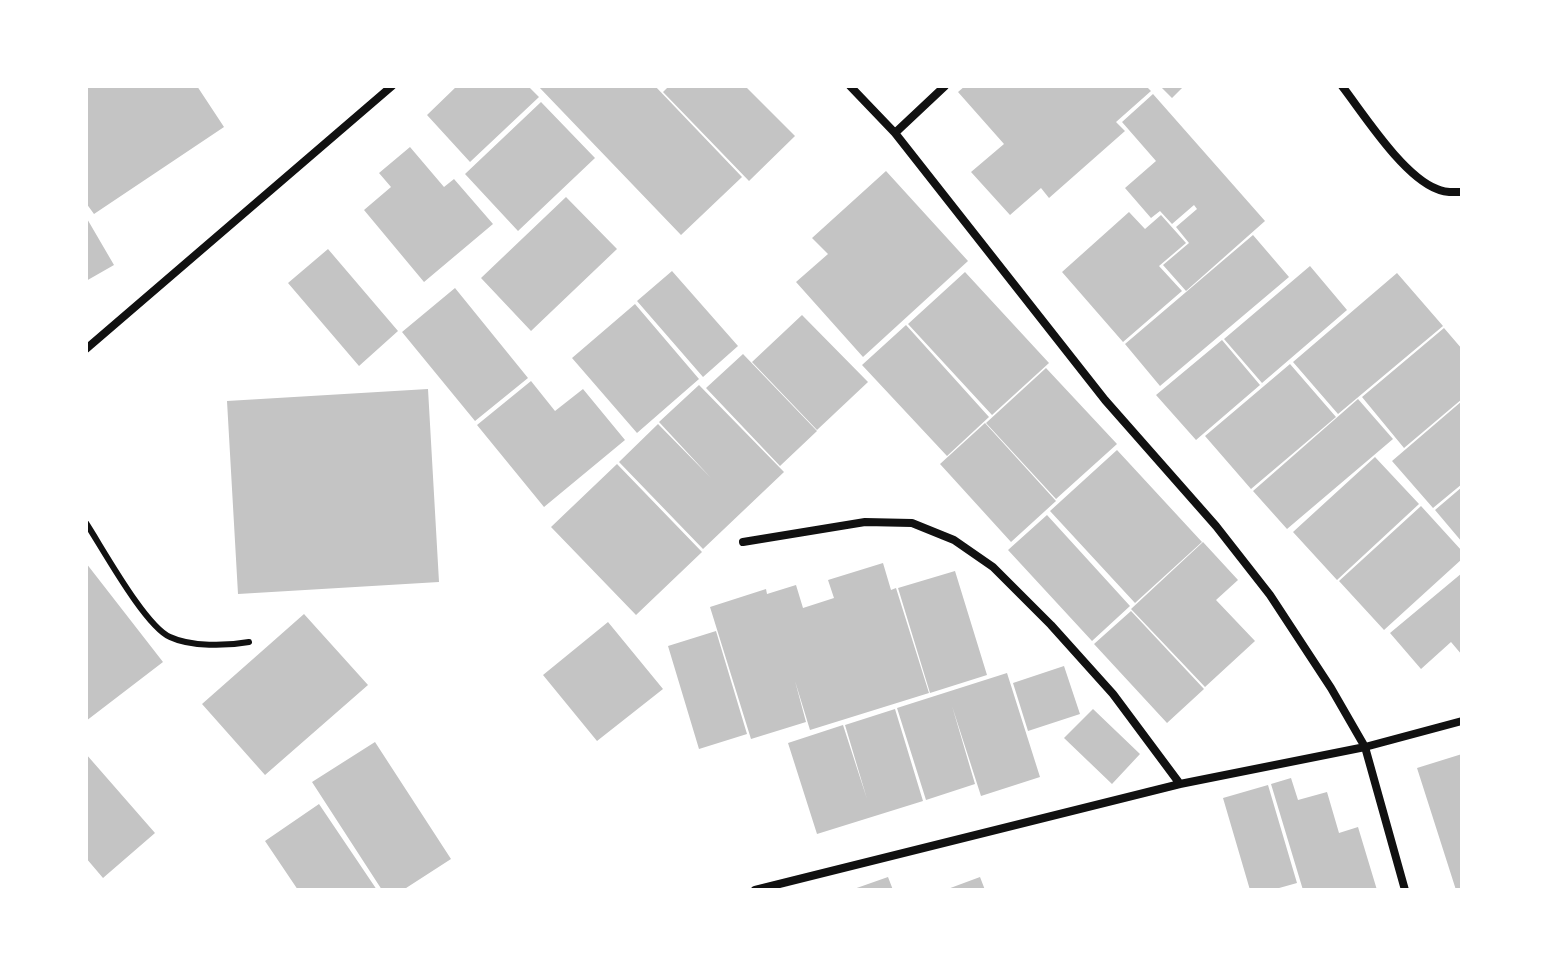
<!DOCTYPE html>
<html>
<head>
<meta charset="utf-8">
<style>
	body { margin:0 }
	#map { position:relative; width:1548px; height:976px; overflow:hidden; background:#fff; font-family:Inter,sans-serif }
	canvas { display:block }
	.frame { position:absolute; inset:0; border:88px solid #fff; pointer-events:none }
</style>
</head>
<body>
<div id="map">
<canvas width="1548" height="976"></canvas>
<div class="frame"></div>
</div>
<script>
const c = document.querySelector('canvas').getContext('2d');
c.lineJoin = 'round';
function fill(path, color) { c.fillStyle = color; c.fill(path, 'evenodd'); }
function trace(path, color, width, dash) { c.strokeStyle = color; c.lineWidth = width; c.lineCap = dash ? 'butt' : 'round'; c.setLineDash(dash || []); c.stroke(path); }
fill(new Path2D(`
	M86 86H197L224 127 94 214 86 203Z
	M457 86H528L539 97 470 162 427 115Z
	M538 86H655L742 177 681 235Z
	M669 86H745L795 136 749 181 663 92Z
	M965 86H1146L1151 91 1116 122 1125 131 1049 198 1041 188 1010 215 971 172 1004 144 958 92Z
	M1160 86H1184L1172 98Z
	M1153 94 1265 221 1186 291 1163 265 1189 243 1176 227 1197 209 1194 205 1172 224 1160 211 1151 218 1125 188 1156 161 1122 122Z
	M541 102 595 158 518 231 465 174Z
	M410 147 444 187 454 179 493 224 424 282 364 210 391 187 379 173Z
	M886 171 968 261 863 357 796 282 828 254 812 238Z
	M566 197 617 249 531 331 481 278Z
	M1129 212 1145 229 1161 215 1186 243 1159 266 1182 291 1123 342 1062 272Z
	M86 217 114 265 86 281Z
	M1253 235 1289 277 1160 386 1125 344Z
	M328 249 398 331 359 366 288 283Z
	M1310 266 1347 310 1262 383 1224 339Z
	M672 271 738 346 703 377 637 301Z
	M965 272 1049 363 992 415 908 324Z
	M1397 273 1443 326 1338 414 1293 362Z
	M455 288 528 378 475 421 402 332Z
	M635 304 699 379 637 433 572 358Z
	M802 315 868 382 817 430 752 362Z
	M906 325 989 417 947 456 862 365Z
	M1444 328 1462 349V399L1404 448 1362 397Z
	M1222 340 1260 385 1196 440 1156 395Z
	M743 354 817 431 780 466 706 388Z
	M1290 364 1336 417 1251 489 1205 436Z
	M1046 368 1117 444 1056 499 986 423Z
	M531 381 555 411 583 389 625 440 544 507 477 425Z
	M699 385 784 472 703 549 619 462 658 424 711 478 659 422Z
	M428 389 439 582 238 594 227 401Z
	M1358 399 1393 439 1287 529 1253 491Z
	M1462 401V484L1433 508 1392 461Z
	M985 423 1056 501 1011 542 940 464Z
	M1117 450 1202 542 1135 603 1050 511Z
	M1375 457 1419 504 1337 580 1293 532Z
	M617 464 702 552 636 615 551 527Z
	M1462 487V542L1435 510Z
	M1421 506 1462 551V559L1384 630 1339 581Z
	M1047 515 1130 606 1092 641 1008 550Z
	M1203 542 1238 580 1216 600 1255 641 1205 687 1131 609Z
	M86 563 163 662 86 721Z
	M883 563 891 590 896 588 929 693 810 730 795 681 806 722 751 739 710 607 766 589 767 594 796 585 803 608 834 598 828 580Z
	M955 571 987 675 930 693 898 588Z
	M1462 573V655L1451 642 1421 669 1390 633Z
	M1131 611 1204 689 1167 723 1094 644Z
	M304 614 368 685 265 775 202 704Z
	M608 622 663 689 597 741 543 675Z
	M716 631 747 734 699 749 668 646Z
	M1064 666 1080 714 1028 731 1013 683Z
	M1007 673 1040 777 981 796 952 706 975 784 926 800 897 708Z
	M895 709 923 801 817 834 788 743 843 725 867 799 845 725Z
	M1093 709 1140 754 1112 784 1064 738Z
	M375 742 451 859 403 890H382L312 782Z
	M86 754 155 833 103 878 86 858Z
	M1462 754V890H1456L1417 768Z
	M1291 778 1298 800 1327 792 1339 833 1358 827 1377 890H1303L1271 784Z
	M1268 785 1297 883 1272 890H1250L1223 798Z
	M319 804 377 890H298L265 841Z
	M888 877 893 890H851Z
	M980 877 985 890H945Z`), '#c4c4c4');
trace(new Path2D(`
	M86 523C103 549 145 626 170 637 191 647 227 646 249 642`), '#111', 6);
trace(new Path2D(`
	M850 86 895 133 1105 400 1216 526 1270 595 1331 688 1365 747 1405 890
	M1342 86C1365 116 1403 176 1437 189 1444 193 1454 192 1462 192
	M895 133 945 86
	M86 349 392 86
	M743 542 865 522 912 523 954 540 993 567 1051 625 1113 694 1180 784
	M755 890 1180 784 1365 747 1462 721`), '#111', 8);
</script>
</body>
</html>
